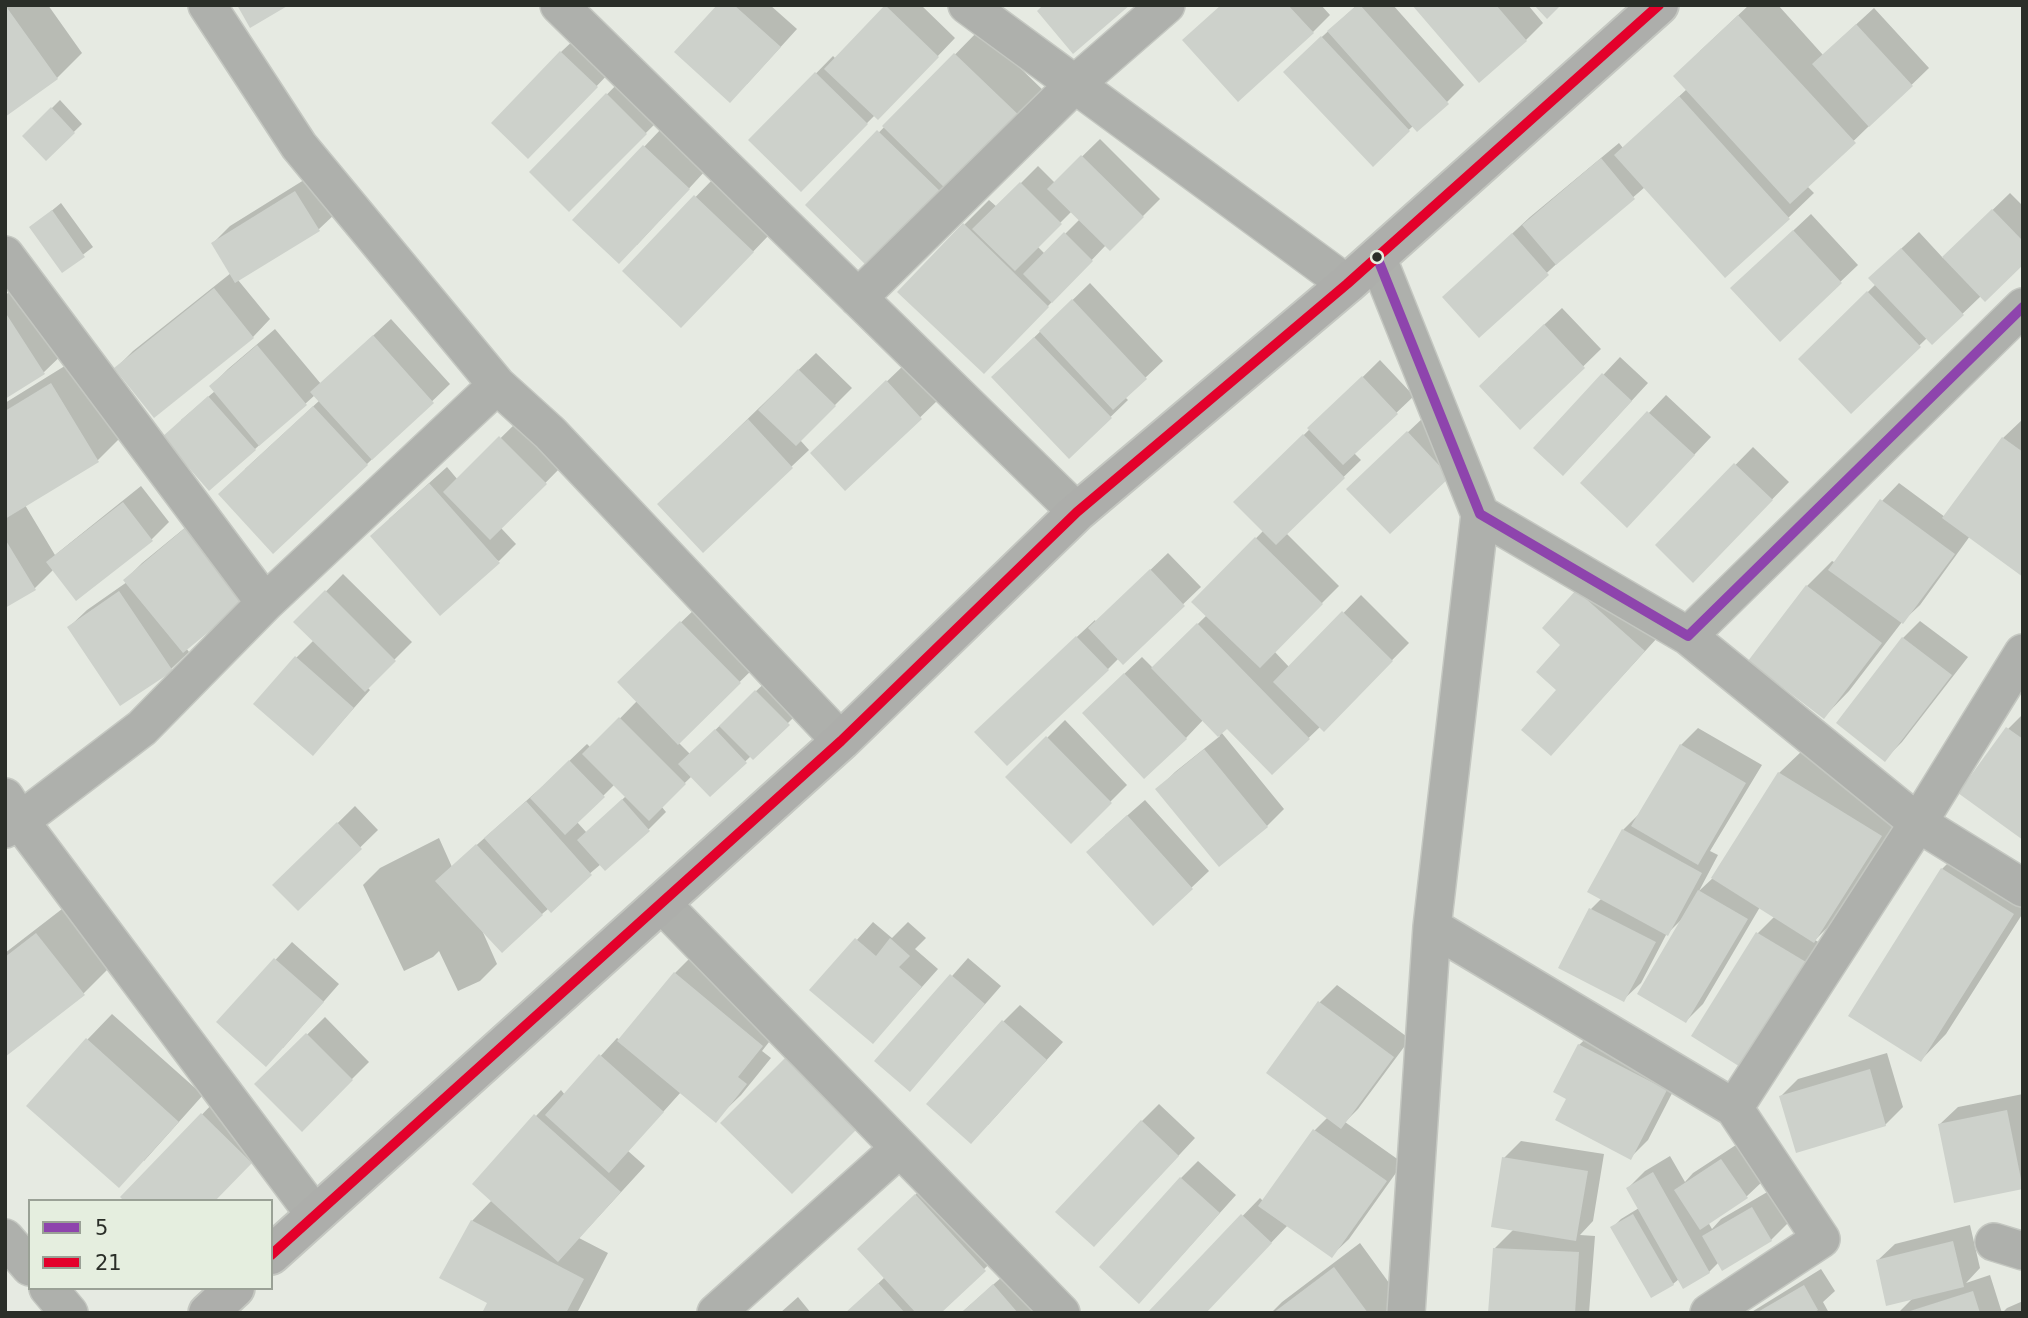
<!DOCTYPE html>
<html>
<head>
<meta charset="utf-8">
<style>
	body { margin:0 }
	#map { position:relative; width:2028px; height:1318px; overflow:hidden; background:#e6eae2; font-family:"DejaVu Sans",sans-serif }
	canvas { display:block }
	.frame { position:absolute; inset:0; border:7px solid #2a2e28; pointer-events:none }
	.legend { position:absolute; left:28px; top:1199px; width:245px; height:91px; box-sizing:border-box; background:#e5eedf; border:2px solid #9aa196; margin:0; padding:9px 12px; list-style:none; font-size:21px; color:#2a2e28 }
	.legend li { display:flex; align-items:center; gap:14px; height:35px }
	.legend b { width:35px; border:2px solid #9aa196 }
</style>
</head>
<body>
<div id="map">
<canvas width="2028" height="1318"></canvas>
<div class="frame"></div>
<ul class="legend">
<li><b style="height:9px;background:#8e44ad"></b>5</li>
<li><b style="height:9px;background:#e4002b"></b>21</li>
</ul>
</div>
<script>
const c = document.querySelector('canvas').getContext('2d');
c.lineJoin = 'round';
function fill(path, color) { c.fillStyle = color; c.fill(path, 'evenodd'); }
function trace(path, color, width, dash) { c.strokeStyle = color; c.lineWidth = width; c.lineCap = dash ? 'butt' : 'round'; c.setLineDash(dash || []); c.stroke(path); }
fill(new Path2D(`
	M5 5H48L82 53 57 78 5 115Z
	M719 5H770L797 29 747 84Z
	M888 5H921L955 38 895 101 875 115 801 190 751 140 833 56 836 59Z
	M1222 5H1321L1330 15 1313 32Z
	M1357 5H1393L1464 85 1447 102 1414 125 1373 164 1302 55Z
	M1414 5H1528L1543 23 1526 40Z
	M1749 5H1778L1823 55 1874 8 1929 68 1807 186 1814 193 1788 218 1645 187 1565 256 1479 336 1444 297 1530 217 1619 143 1623 148 1687 89 1700 51Z
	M980 29 1048 95 871 267 808 205Z
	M579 35 613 69 546 139 561 52Z
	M624 77 663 116 569 209 531 172Z
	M60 100 82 124 46 159 24 136Z
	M661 129 706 170 637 245 575 220Z
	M1100 139 1160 199 1110 249 1106 245 1009 347 964 225 989 200 997 207 1038 166 1055 183ZM1072 211 1080 219 1045 254 1037 246Z
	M312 175 336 213 318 230 238 280 270 319 253 337 154 416 116 368 133 351 231 273 213 243 230 226Z
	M713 179 770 234 698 309 624 271Z
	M2010 193 2023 206V263L1981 296 1932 343 1927 338 1851 412 1800 359 1876 284 1888 261 1919 232 1943 258Z
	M61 203 93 247 63 270 32 227Z
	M1811 214 1858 265 1780 339 1750 271Z
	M27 281 69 348 43 373 5 397V295Z
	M1090 283 1163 361 1125 397 1128 400 1069 457 1011 360Z
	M1562 308 1601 349 1521 427 1498 368Z
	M391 319 450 384 367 464 245 469 320 400 315 395 255 449 181 420 215 391 211 386 228 369 275 329 321 384Z
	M816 353 852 388 800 440 809 450 703 550 677 487Z
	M1620 357 1648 383 1580 457 1535 448Z
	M76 359 123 435 98 460 25 505 55 555 141 486 169 522 152 539 76 598 54 569 35 588 5 606V403Z
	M1380 360 1414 396 1354 453 1361 460 1286 533 1339 586 1274 651 1290 668 1361 595 1409 643 1324 729 1321 726 1272 773 1227 726 1221 732 1284 809 1267 826 1158 789 1175 772 1220 736 1204 719 1186 738 1101 696 1142 657 1153 668 1207 615 1194 602 1264 530 1253 485Z
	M904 365 938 400 846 489 830 436Z
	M1666 395 1711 437 1644 508 1582 483Z
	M1425 416 1466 459 1390 532 1366 472Z
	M2023 419V573L1970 536 1920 605 1902 622 1849 691 1824 717 1807 586 1832 561 1836 563 1882 501 1899 483 1945 517 2003 438Z
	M518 421 562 466 501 528 516 544 499 561 389 519 447 467 458 480Z
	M1753 447 1789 482 1693 581 1657 545Z
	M203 513 186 648 189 652 171 669 69 627 87 610 127 582 125 580 142 563Z
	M1168 553 1201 587 1123 662 1119 658 1108 669 993 715 1095 620 1096 622Z
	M343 574 412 642 367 687 370 690 313 754 296 658 314 640 296 622Z
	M1577 591 1669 625 1551 754 1559 690Z
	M699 605 757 665 678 742 690 754 774 674 805 706 753 758 751 756 710 795 692 776 661 806 666 812 649 829 606 869 601 864 542 914 481 928 497 964 480 981 458 991 439 951 433 957 404 971 363 885 380 868 439 838 452 867 544 785 587 744 591 748 637 701 619 682ZM615 784 626 796 587 833 577 822Z
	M1920 621 1968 657 1902 742 1885 759 1838 723 1903 638Z
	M2023 714V838L2008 729Z
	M1065 720 1127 785 1071 841 1008 777Z
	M1698 728 1762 765 1710 851 1718 855 1699 891 1715 876 1779 773 1805 748 1906 811 1839 916 1815 940 1827 947 1745 1068 1694 1036 1758 933 1775 916 1760 907 1703 1004 1686 1021 1682 919 1666 935 1641 983 1623 1000 1591 909 1602 898 1623 830 1640 813 1681 745Z
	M1145 800 1209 871 1153 924 1105 835Z
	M355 806 378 830 298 908 275 885Z
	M1967 844 2023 879V913L1946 1034 1921 1060 1942 869Z
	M62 909 109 968 83 994 5 1055V953Z
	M873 922 892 938 908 922 926 938 915 949 938 969 873 1042 812 990Z
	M292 942 339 984 283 1048 218 1022Z
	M700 948 787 1019 762 1051 771 1058 741 1095 715 1120 681 1092 628 1151 645 1166 579 1238 608 1253 577 1313H484L489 1302 472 1221 492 1200 536 1116 561 1090 565 1095 617 1038 620 1040 675 973Z
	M968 958 1001 986 910 1090 877 1061Z
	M1337 985 1410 1039 1358 1109 1345 1122 1403 1163 1349 1239 1331 1256 1288 1225 1204 1313H1149L1260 1198 1264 1202 1315 1130 1328 1117 1268 1072 1320 1002Z
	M1020 1005 1063 1042 988 1125 1003 1022Z
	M112 1014 203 1095 144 1161 87 1040Z
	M325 1017 369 1062 302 1129 257 1084Z
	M1597 1028 1683 1072 1648 1140 1630 1158 1569 1098 1579 1045Z
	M811 1034 881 1103 723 1123Z
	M1887 1053 1903 1107 1885 1125 1781 1096 1798 1079Z
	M2023 1094V1187L2022 1188 1940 1124 1958 1107Z
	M219 1097 268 1144 213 1201 122 1197Z
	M1159 1104 1195 1138 1111 1228 1142 1121Z
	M1521 1141 1604 1154 1593 1221 1580 1235 1595 1236 1589 1313H1490L1494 1249 1514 1229 1504 1158Z
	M1739 1143 1764 1180 1746 1197 1708 1222 1712 1229 1721 1219 1769 1191 1788 1223 1771 1240 1719 1262 1709 1272 1679 1279 1673 1284 1613 1227 1621 1219 1639 1208 1628 1188 1645 1171 1670 1156 1685 1182 1693 1173Z
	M1198 1161 1236 1195 1156 1284 1181 1178Z
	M933 1178 1002 1252 938 1313H847L885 1277 876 1232Z
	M1970 1225 1980 1268 1966 1283 1990 1275 2002 1313H1898L1913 1298 1877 1261 1895 1244Z
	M1360 1243 1411 1313H1271L1282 1302Z
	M1011 1269 1050 1313H961Z
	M1821 1269 1835 1291 1823 1302 1829 1313H1750Z
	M798 1297 811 1313H780Z
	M2023 1301V1313H2002L2007 1308Z`), '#0003');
fill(new Path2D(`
	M5 5 58 79 5 117Z
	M237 5H289L250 28Z
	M717 5H734L781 47 730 103 674 52Z
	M885 5 939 57 878 120 824 69Z
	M1043 5H1130L1073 54 1037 11Z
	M1221 5H1288L1314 33 1238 102 1182 40Z
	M1357 5H1360L1449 104 1417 132 1327 31Z
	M1412 5H1496L1527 41 1479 83Z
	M1534 5H1561L1547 19Z
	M1738 15 1856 143 1790 204 1673 76Z
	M1856 24 1913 86 1869 127 1812 64Z
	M1321 36 1410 131 1373 167 1283 72Z
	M560 51 598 87 528 159 491 123Z
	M954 53 1025 121 952 195 882 126Z
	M815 72 868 124 801 192 748 140Z
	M606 93 647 134 569 212 529 172Z
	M1679 96 1790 219 1725 278 1614 155Z
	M51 107 75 133 46 161 22 136Z
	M877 130 944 195 871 270 805 205Z
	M643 145 690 189 619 264 572 220Z
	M1081 155 1144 217 1110 251 1047 189Z
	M1601 158 1635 199 1556 265 1522 225Z
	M1020 182 1062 224 1015 271 972 229Z
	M295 191 320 231 235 283 211 243Z
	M694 195 754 252 681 328 622 271Z
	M1992 209 2023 241V265L1985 302 1942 257Z
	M52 210 85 257 62 273 29 227Z
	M963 223 1049 307 984 374 897 292Z
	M1793 230 1842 283 1780 342 1730 288Z
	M1064 232 1093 261 1052 303 1023 274Z
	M1512 233 1549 275 1479 338 1442 297Z
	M1901 248 1964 315 1932 345 1868 278Z
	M214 288 254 338 154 418 114 368Z
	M1867 291 1921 347 1851 414 1798 359Z
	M1072 299 1147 379 1113 410 1039 331Z
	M5 312 45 374 5 399Z
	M1544 324 1585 368 1520 430 1479 386Z
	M373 335 434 403 372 460 310 392Z
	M1034 337 1112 418 1069 459 991 377Z
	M257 345 307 405 259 446 209 386Z
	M798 369 836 406 796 446 758 410Z
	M1602 373 1632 401 1563 476 1533 448Z
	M1362 376 1398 414 1343 465 1307 428Z
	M886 380 922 419 845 491 810 453Z
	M51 383 99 462 5 519V411Z
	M208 396 256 450 209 491 162 437Z
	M313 406 368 465 273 554 218 494Z
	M1647 411 1695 455 1627 528 1580 483Z
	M748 419 793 468 703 553 657 504Z
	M1407 431 1450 477 1390 534 1346 489Z
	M1303 434 1345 478 1276 545 1233 502Z
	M499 436 547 484 490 540 443 492Z
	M2002 437 2023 452V577L1942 518Z
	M1734 463 1773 500 1693 583 1655 545Z
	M429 483 500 563 440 616 370 536Z
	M1880 499 1955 554 1903 624 1828 570Z
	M123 502 153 541 76 601 46 562Z
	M185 528 245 602 183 653 123 580Z
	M1255 537 1323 604 1260 668 1191 602Z
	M5 539 36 590 5 608Z
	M1150 569 1185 606 1123 665 1088 628Z
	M1806 585 1882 643 1824 719 1748 661Z
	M325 590 396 661 365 692 293 622Z
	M1576 590 1645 651 1551 756 1521 730 1556 690 1536 672 1560 645 1542 628Z
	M119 591 173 671 120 706 67 627Z
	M1342 611 1393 661 1324 732 1273 682Z
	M680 621 741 683 678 745 617 682Z
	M1197 623 1310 739 1272 775 1227 729 1218 737 1151 668Z
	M1076 636 1109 670 1007 766 974 732Z
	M1902 637 1952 675 1885 762 1836 723Z
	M295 656 354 708 313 756 253 704Z
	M1124 673 1187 739 1144 779 1082 713Z
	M755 690 790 725 753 760 719 726Z
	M619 717 686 784 649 821 582 754Z
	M2006 727 2023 739V840L1958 793Z
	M715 729 747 763 710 797 678 764Z
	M1046 736 1112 803 1071 844 1005 777Z
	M1680 744 1746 783 1698 865 1631 826Z
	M1204 749 1268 827 1219 867 1155 789Z
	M569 760 605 797 565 835 530 798Z
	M1778 772 1882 836 1814 943 1711 878Z
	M622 799 650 831 605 871 577 840Z
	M526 801 592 875 551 913 484 838Z
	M1127 815 1193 889 1153 926 1086 852Z
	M337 822 362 849 298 911 272 885Z
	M1622 829 1702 873 1668 936 1587 892Z
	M476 844 543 915 502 953 435 881Z
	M1941 868 2014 914 1921 1062 1848 1016Z
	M1698 890 1748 919 1686 1023 1637 994Z
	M1589 908 1656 942 1624 1002 1558 968Z
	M1756 932 1811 965 1745 1070 1691 1036Z
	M36 933 85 995 5 1057V957Z
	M855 938 876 956 890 938 910 956 899 967 922 987 873 1044 809 990Z
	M274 958 324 1002 266 1067 216 1022Z
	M674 972 763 1046 738 1077 747 1084 716 1123 617 1041Z
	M950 974 985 1004 910 1092 874 1061Z
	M1318 1001 1394 1057 1341 1129 1266 1073Z
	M1002 1020 1047 1060 971 1144 926 1104Z
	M306 1033 353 1080 302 1132 254 1084Z
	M86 1038 179 1122 119 1188 26 1106Z
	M1578 1044 1667 1090 1631 1160 1555 1120 1566 1099 1553 1092Z
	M599 1054 664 1112 609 1173 545 1115Z
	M785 1058 857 1129 792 1194 720 1123Z
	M1870 1069 1886 1126 1796 1153 1779 1096Z
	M2007 1110 2023 1189 1954 1203 1938 1124Z
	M201 1113 252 1163 215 1201H124L120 1197Z
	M534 1114 621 1192 558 1262 472 1184Z
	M1141 1120 1179 1156 1094 1247 1055 1212Z
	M1313 1129 1387 1181 1332 1258 1258 1206Z
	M1502 1157 1588 1171 1576 1241 1491 1227Z
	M1721 1159 1748 1198 1700 1230 1674 1190Z
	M1653 1172 1710 1273 1683 1289 1626 1188Z
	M1180 1177 1220 1213 1139 1304 1099 1267Z
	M915 1194 986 1271 941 1313H916L857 1249Z
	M1752 1207 1772 1241 1722 1271 1702 1236Z
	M1241 1214 1272 1243 1206 1313H1147Z
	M1633 1214 1674 1285 1651 1298 1610 1227Z
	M471 1220 584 1279 566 1313H482L487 1303 439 1278Z
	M1953 1241 1964 1287 1886 1306 1876 1260Z
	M1493 1248 1579 1252 1575 1313H1488Z
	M1334 1267 1368 1313H1273Z
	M878 1283 905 1313H845Z
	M993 1284 1018 1313H961Z
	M1804 1285 1818 1310 1813 1313H1756Z
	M1973 1291 1980 1313H1907V1312Z`), '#cdd1cb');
const street = new Path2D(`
	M207 5 299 146 497 385
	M559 5 1077 512
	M967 5 1347 284
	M5 255 265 603
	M1377 257 1480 514 1688 636 2023 307
	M858 298 1074 85 1166 5
	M1688 636 1918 823 2023 888
	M5 797 20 821 315 1215
	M5 829 20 821 142 728 265 603 497 385 550 433 841 741
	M661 903 1061 1313
	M1432 927 1734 1108 1918 823 2023 653
	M5 1238 30 1267
	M1994 1242 2023 1251
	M48 1288 69 1313
	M716 1313 900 1148
	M1406 1313 1432 927 1480 514
	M1709 1313 1821 1239 1734 1108`);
const secondary = new Path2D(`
	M271 1255 841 741 1077 512 1347 284 1659 5
	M208 1313 235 1288`);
trace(street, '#c4c7c1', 40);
trace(secondary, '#c4c7c1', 42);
trace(street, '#aeb0ac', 37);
trace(secondary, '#adaeab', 38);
trace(new Path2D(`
	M1377 257 1480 514 1688 636 2023 307`), '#8e44ad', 10);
trace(new Path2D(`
	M271 1255 841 741 1077 512 1347 284 1659 5`), '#e4002b', 10);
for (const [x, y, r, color] of [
	[1377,257,6,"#2a2e28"]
]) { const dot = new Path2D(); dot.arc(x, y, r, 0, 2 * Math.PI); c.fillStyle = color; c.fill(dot); trace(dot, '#e5eedf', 2.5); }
</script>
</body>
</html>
